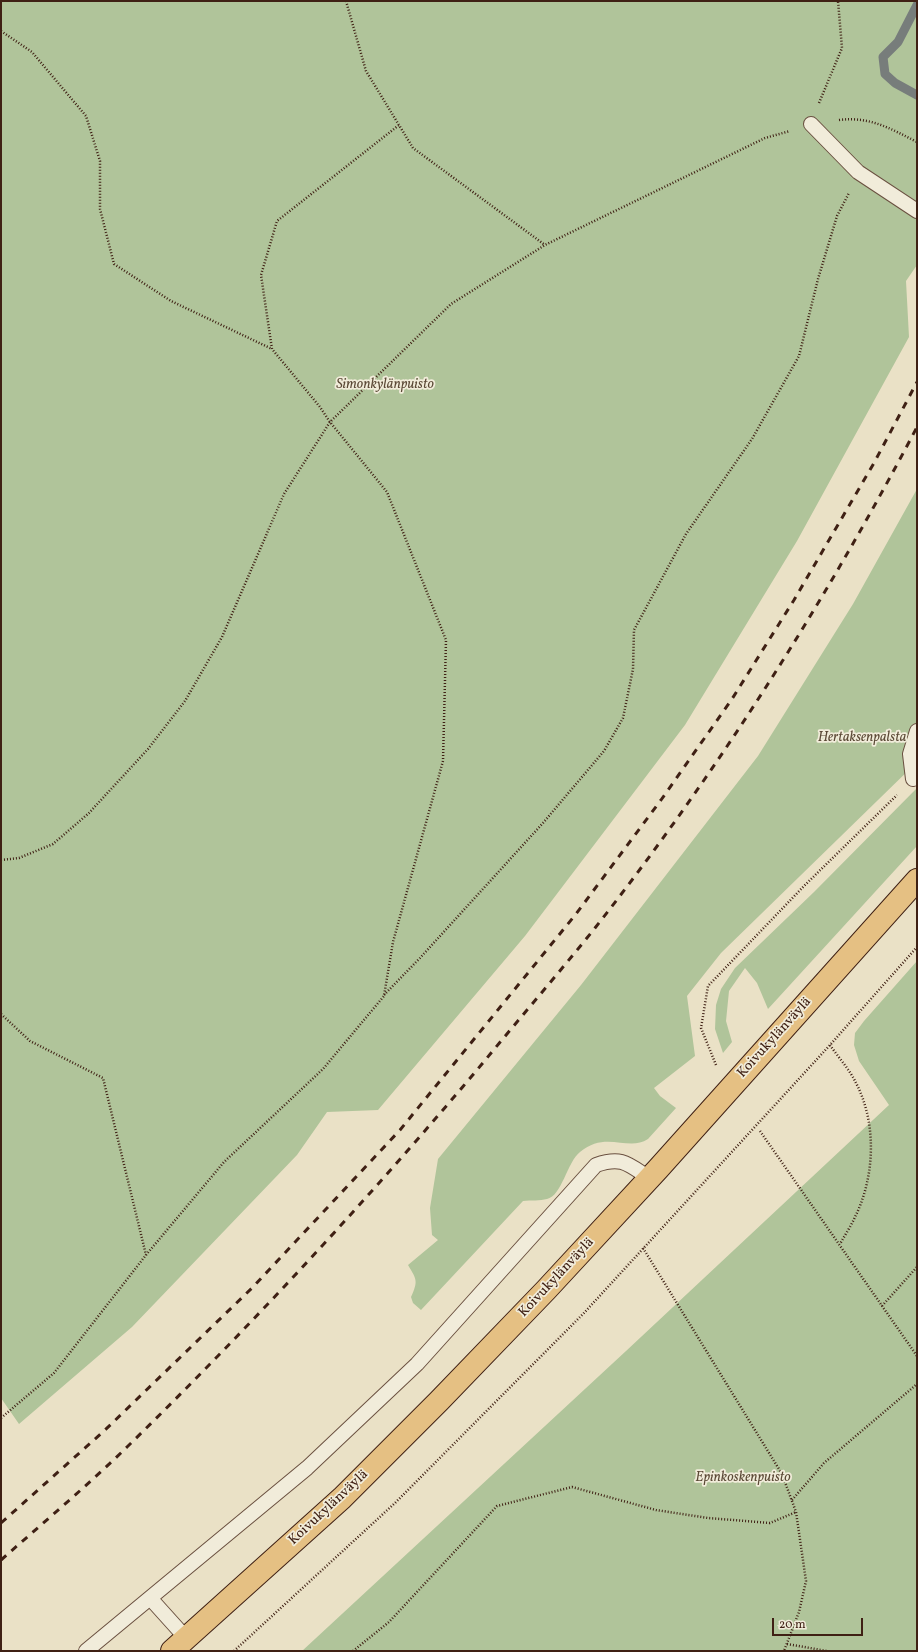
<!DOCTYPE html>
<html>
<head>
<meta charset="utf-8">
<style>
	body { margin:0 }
	#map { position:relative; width:918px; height:1652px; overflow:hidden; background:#eae1c6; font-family:Vollkorn,serif }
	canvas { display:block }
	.frame { position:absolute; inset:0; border:2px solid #3f2014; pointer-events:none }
	.scale { position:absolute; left:772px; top:1618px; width:91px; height:18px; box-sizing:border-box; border:2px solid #3f2014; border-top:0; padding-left:5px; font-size:12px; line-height:14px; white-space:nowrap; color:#3f2014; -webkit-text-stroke:3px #f1ecda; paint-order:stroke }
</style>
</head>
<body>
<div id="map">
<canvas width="918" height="1652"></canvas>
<div class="frame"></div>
<div class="scale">20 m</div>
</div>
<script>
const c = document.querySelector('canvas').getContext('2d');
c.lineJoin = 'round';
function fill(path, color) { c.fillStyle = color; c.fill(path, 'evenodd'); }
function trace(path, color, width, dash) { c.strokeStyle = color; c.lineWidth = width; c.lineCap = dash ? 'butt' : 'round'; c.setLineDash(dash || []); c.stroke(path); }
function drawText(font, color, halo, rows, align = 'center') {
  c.font = font + ' Vollkorn,serif'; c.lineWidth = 3.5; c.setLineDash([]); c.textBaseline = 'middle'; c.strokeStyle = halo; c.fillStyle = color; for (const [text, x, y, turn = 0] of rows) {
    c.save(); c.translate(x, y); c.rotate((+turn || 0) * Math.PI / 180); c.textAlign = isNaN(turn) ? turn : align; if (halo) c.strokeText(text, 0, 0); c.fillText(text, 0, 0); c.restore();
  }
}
fill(new Path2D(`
	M1 1H917V265L906 281 909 337 797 541 685 725 525 936 378 1110 327 1112 297 1155 132 1327 19 1424 1 1398Z
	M917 489V762L721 953 687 996 695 1056 654 1088 660 1096 676 1108 648 1139C628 1152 606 1130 580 1152 567 1162 562 1196 547 1199 540 1201 531 1200 523 1201L421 1310 413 1303 411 1297C418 1281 417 1280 408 1265L438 1240 432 1235 430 1208 438 1159 581 985 758 756 853 604Z
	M917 788V846L768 1009 757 983 745 968 729 991 726 1021 732 1042 723 1053 715 1029 716 1005 721 989 735 968 814 892Z
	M917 961V1651H302L626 1351 889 1105 859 1061 854 1045 855 1033 864 1021Z`), '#b0c49a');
trace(new Path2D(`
	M917 5 898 42 883 57 885 74 895 83 917 95`), '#777d7b', 9);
const lane = new Path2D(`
	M811 124 858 172 917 211
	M913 779 910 754 917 731
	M150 1598 186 1638
	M86 1651 307 1468 417 1364 596 1165C622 1156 628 1164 649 1178`);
const primary = new Path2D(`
	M172 1651 342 1498 439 1401 546 1290 658 1169 917 880`);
trace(lane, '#6a5040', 16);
trace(primary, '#3f2014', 24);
trace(new Path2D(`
	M346 1 366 71 413 148 545 245
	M1 31 32 52 86 116 100 161V209L114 264 171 301 272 349
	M819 103 842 48 838 1
	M839 120C870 116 891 129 917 142
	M1 860 19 858 53 844 89 813 148 749 185 701 222 637 284 494 330 422 451 304 545 245 765 138 790 131
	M384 995 420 958 543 823 604 751 623 718 633 669 634 630 686 534 752 439 799 356 818 279 837 216 849 193
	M1 1014 30 1041 103 1078 146 1255
	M830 1045C838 1057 850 1070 856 1083 877 1123 875 1177 855 1217 851 1226 845 1235 840 1244
	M716 1065 701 1028 708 986 804 886 897 795
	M760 1131 917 1356
	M643 1248 782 1474 796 1512 806 1581 799 1612 784 1651
	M882 1306 917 1267
	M1 1418 54 1373 146 1255 224 1162 323 1069 384 996 393 942 443 761 446 640 387 492 330 422 320 407 272 349 261 275 277 221 399 125
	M792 1500 824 1463 917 1384
	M787 1644 827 1651
	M234 1651 395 1503 584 1313 830 1045 917 947
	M353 1651 389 1622 497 1506 572 1487 656 1510 708 1518 770 1523 796 1512`), '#3f2014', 2.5, [1, 2]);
trace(lane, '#f1ecda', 14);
trace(primary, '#e5c083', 22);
trace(new Path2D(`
	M1 1523 104 1431 253 1287 400 1130 576 914 661 800 732 699 794 600 874 463 917 382
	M1 1560C43 1523 87 1486 127 1447 252 1325 370 1197 482 1064 519 1019 558 974 595 928 717 773 825 602 917 427`), '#3f2014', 3, [7, 7]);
drawText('italic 14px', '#5b4936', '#f1ecda', [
	["Simonkylänpuisto",385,385],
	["Hertaksenpalsta",862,738],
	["Epinkoskenpuisto",743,1478]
]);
drawText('14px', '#3f2014', '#f1ecda', [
	["Koivukylänväylä",775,1038,-48],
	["Koivukylänväylä",557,1278,-47],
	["Koivukylänväylä",329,1508,-43]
]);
</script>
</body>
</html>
